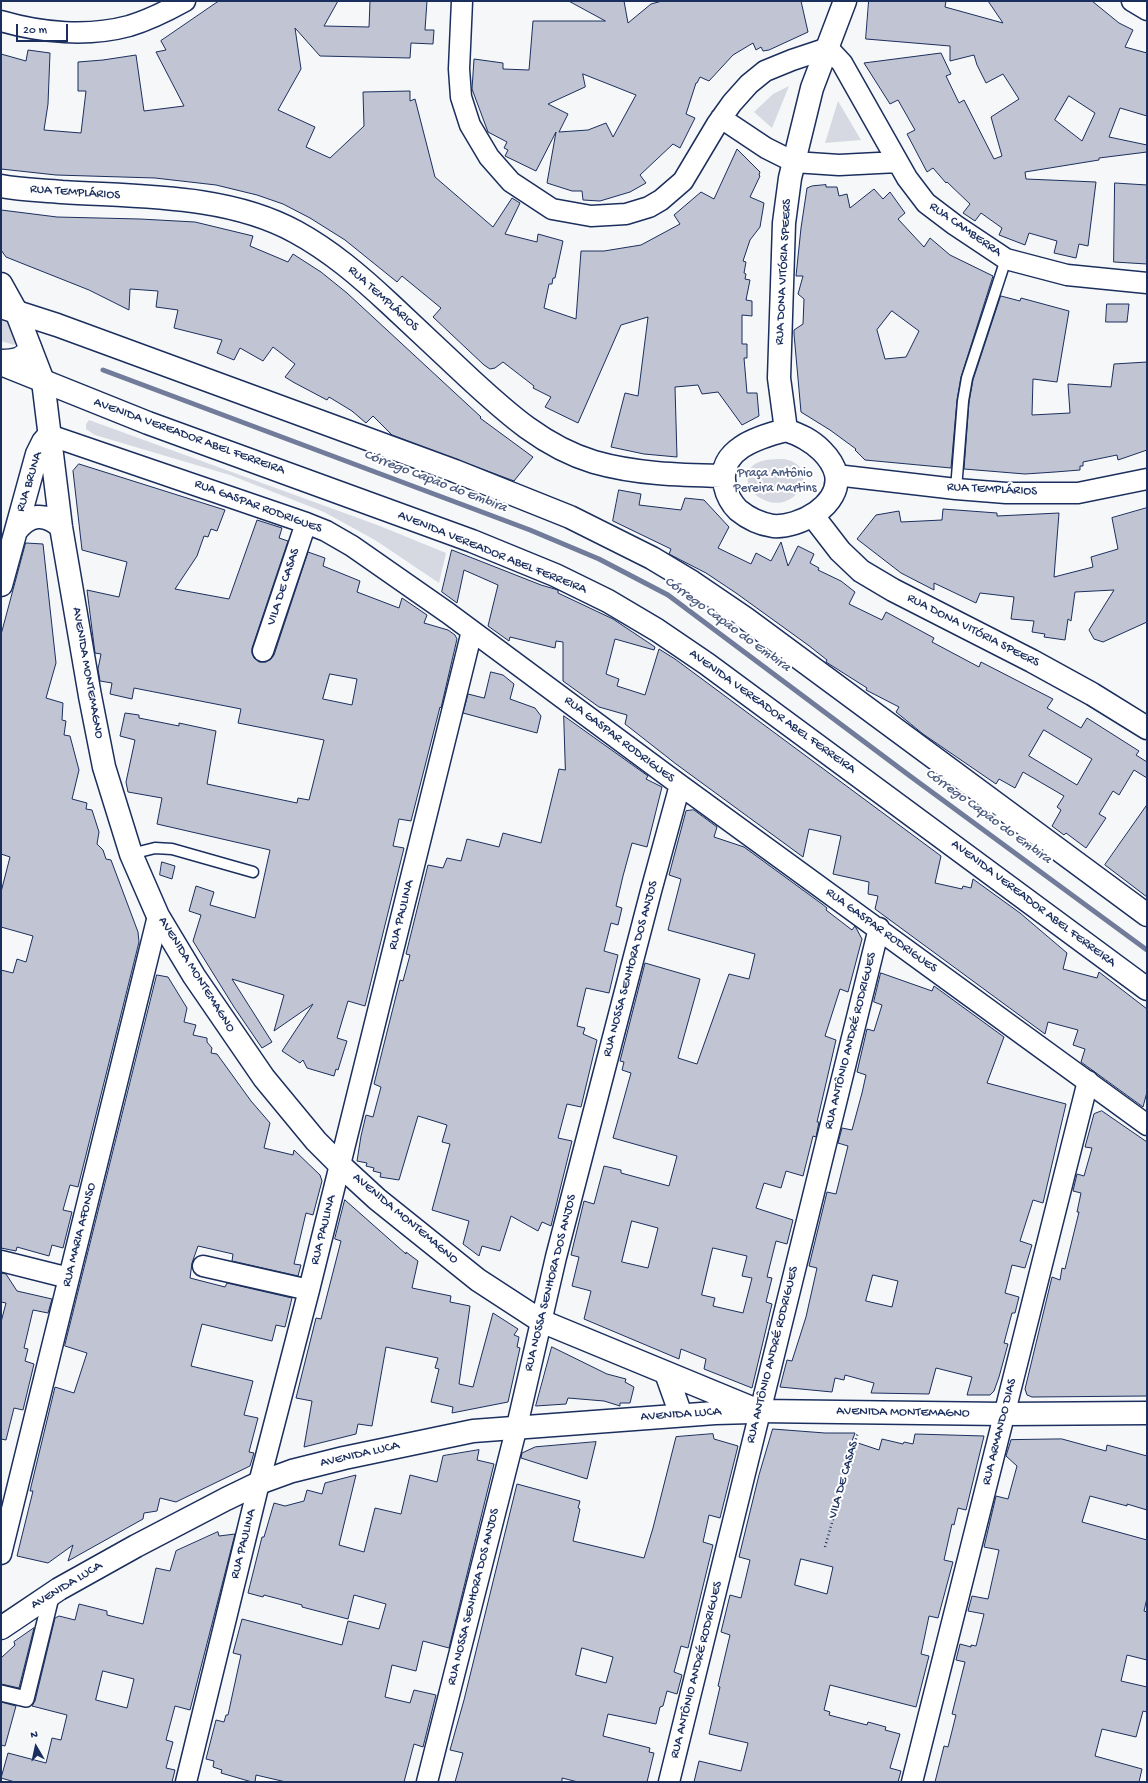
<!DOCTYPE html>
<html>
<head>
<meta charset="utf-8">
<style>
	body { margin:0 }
	#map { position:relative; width:1148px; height:1783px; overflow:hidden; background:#f6f7f9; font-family:"Gochi Hand",sans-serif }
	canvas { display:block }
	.frame { position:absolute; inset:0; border:2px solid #1b2f5e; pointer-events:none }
	.north { position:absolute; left:16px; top:1727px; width:40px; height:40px; -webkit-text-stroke:3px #fff; paint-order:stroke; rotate:351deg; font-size:11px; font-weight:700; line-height:16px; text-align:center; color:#1b2f5e }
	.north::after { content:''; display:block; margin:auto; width:14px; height:18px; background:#1b2f5e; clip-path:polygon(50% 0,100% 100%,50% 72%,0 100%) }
	.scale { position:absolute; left:16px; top:24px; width:52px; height:18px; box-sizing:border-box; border:2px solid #1b2f5e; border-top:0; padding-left:5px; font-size:12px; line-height:14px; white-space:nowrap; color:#1b2f5e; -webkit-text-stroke:3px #fff; paint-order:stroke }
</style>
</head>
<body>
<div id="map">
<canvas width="1148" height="1783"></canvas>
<div class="frame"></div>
<div class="north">N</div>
<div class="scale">20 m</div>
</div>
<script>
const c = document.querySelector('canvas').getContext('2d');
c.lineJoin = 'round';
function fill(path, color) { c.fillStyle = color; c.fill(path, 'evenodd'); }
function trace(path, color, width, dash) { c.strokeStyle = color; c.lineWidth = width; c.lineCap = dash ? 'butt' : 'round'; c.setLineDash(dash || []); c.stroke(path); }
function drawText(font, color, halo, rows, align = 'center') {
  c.font = font + ' "Gochi Hand",sans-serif'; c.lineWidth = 4; c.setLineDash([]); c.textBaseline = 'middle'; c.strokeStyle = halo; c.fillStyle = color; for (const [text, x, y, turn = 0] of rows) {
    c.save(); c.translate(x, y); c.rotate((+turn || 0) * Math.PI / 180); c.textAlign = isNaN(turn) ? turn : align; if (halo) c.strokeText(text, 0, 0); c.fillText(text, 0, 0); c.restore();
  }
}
fill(new Path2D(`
	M789 86 772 128 754 112 773 94Z
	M838 101 861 140 825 143Z
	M1 315 13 322 19 339 14 345 1 341Z
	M89 420 380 526 446 553 439 583 375 540 324 512 230 475 95 435 86 429V424Z
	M784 459C825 466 794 522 757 496 745 487 743 468 759 462 767 459 776 459 784 459Z`), '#d6d9e2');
trace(new Path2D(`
	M103 370 530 530 599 559 668 595 910 776 1147 950`), '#707c99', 5);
const building = new Path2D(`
	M219 1H338L324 26 369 27 370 1H427L425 30H434L433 44 411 43 410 58 320 56 295 28 301 69 278 110 315 127 306 147 330 158 364 126 363 92 410 91V101L415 99 435 177 493 227 512 198 520 203 505 234 537 242 538 234 563 241 555 278H553L552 284H549L544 308 576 319 581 251H604L641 245 680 224 674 215 701 192 714 199 737 149 760 172 759 175 760 176 750 197 764 203 760 227 750 240 743 261 746 262 744 273 746 274 745 279 750 280 746 300 752 301V316L742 315V344H747V358H744L747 393H757L759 416 742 425 718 392 702 394 698 385 675 387 677 457 644 454 611 447 625 393 638 396 648 317 621 325 578 423 545 407 551 397 533 388 534 386 503 362 495 368 490 369 484 365 433 317 441 308 402 276 397 282 345 240 310 218 283 204 257 195 216 185 155 178 56 175 1 169V54L26 61 28 50 50 53 48 104 44 130 81 133 86 91H78V62L103 60 136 55 144 111 184 106 156 52 166 50 161 41Z
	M569 1H624L628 23 651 4 662 1H801L808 32 769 50 763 51 761 47 756 50 753 43 733 55 709 81 700 77 697 83H696L686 114 695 118 680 148 673 144 640 175 646 183 630 192 600 201 583 200 582 191H572L547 183 556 132 536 171 505 156 508 150 504 148 507 142 488 132 472 89 474 59 503 63V69L529 70 533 21H605ZM583 74 636 95 613 137 606 123 588 130 559 132 568 114 548 104 585 87Z
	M869 1H946L945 7 1003 23 988 1H1092L1119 23 1133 30 1125 47 1147 53V116L1120 108 1109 137 1147 145V152L1099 158V160L1025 172 1026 179 1096 182 1088 246 1079 244 1076 258 1054 253 1057 241 1029 233 1025 245 999 235 1002 228 981 213 975 221 963 213 970 204 947 182 946 183 933 168 927 172 907 134 915 130 898 100 890 104 864 63 941 53 951 74 946 76 959 103 964 100 994 159 1002 156 991 117 1019 99 1003 74 986 83 977 65 974 55 950 61V46L866 39ZM1069 96 1095 113 1082 141 1055 120Z
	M1115 183 1147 185V264L1114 262Z
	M826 185V187H837L839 196 847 194 850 208 874 189 883 199 890 192 905 213 898 219 924 247 930 238 950 255 993 276 961 377 957 400 951 468 865 460 855 450 856 449 830 430 801 412 794 334V330L803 324 804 299 798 294 803 276H796L801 228 807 188 812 186ZM892 311 919 331 906 357 885 359 877 330Z
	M1 210 57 217 140 219 195 222 253 236 250 246 288 262 293 254 321 272 347 293 481 417 480 418 533 457 514 481 392 435 373 416 366 423 352 411 329 397 327 400 293 382 285 377 295 364 273 347 263 361 240 348 234 360 217 353 222 340 174 328 178 310 156 307 158 291 130 289 129 310 89 290 6 257 1 250Z
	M1001 296 1020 301 1021 298 1069 311 1057 382 1033 379 1032 415 1070 413 1068 384 1111 387 1114 364 1147 362V450L1118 460 1117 455 1083 462V466H1080V470L1055 472 1025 474 964 469 969 402 973 380Z
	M1107 304H1129L1127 322H1106Z
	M79 464 225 510 217 531 211 529 208 537 204 536 197 556 175 589 229 599 257 520 282 528 279 538 288 541 252 648V653L254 658 259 662H266L271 659 274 655 308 552 325 558 323 566 360 581 357 592 399 608 402 598 427 615 424 623 448 630 455 635 457 639 441 708 440 707 411 821 399 819 393 846 404 848 365 1006 348 1001 337 1038 347 1041 338 1070 336 1069 334 1076 307 1068 303 1060 300 1063 282 1051 313 1004 274 1031 284 995 232 979 272 1042 262 1048 234 1007 193 941 201 915 189 911 196 886 214 892 210 905 255 918 270 850 157 824 162 798 128 792 126 782 135 740 120 736 125 713 139 715V718L179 726V723L216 731 207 784 297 803 298 798 309 800 324 740 238 723 241 709 134 688 132 699 110 694 112 683 100 681 98 669 101 654 95 653 87 590 119 597 127 562 82 550 73 471ZM330 674 357 679 352 705 323 699Z
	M619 490 641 494 639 505 681 510 685 498 704 500 729 527 718 548 751 564 756 553 771 561 781 542 788 566 798 546 814 554 810 563 819 568 818 570 841 581 855 592 849 604 882 620 886 612 934 638 932 642 979 667 981 662 1053 699 1047 708 1081 728 1087 718 1139 751 1136 755 1147 762V778L1134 770 1119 795 1113 791 1099 814 1106 818 1086 848 1066 833 1064 835 1052 826 1061 810 1057 807 1064 796 1023 772 1015 788 999 779 996 784 923 734 896 712 899 707 866 690 867 688 826 662 827 660 808 645 736 593 706 573 669 554 671 549 613 521ZM1044 730 1092 759 1077 785 1029 756Z
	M1147 508V622L1103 642 1094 639 1089 630 1114 590 1075 592 1071 621 1068 619 1065 640 1044 637 1045 634 1032 632 1034 621 1011 619 1014 597 980 593 976 603 934 583V590L901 573 857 539 876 515 899 511 901 522 942 520 943 509 997 513V516L1059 513 1054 577 1093 567 1091 557 1118 549 1112 518Z
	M26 543 43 544 56 663 46 698 63 703 62 720 66 721 64 735 70 736 79 770 72 799 87 803 86 809 92 810 99 832 97 844 103 850 106 859 111 860 138 932 139 942 78 1187 70 1185 63 1210 72 1212 63 1248 52 1245 49 1256 17 1247 16 1251 1 1248V970L13 973 17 959 26 962 33 936 1 927V892L10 857 1 854V635Z
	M452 550 541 585 558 590V593L613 619 655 647 654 650 615 639 606 674 619 679 617 686 645 695 659 649 675 659 941 856 935 883 962 889 963 886 971 888 973 879 1020 913 1067 953 1063 969 1097 978 1099 972 1147 1009V1092L1143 1107 1081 1062 1085 1049 1073 1045 1078 1030 1048 1022 1045 1034 875 909 878 896 868 894 869 882 833 874 841 836 809 829 803 857 676 764 625 724 627 715 599 707 563 681V642L556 641 555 648 510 637 509 641 488 626 498 585 464 570 457 603 442 592Z
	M491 672 503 675 514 684 510 699 535 708 541 716 537 733 463 713 468 694 484 698Z
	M564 716 648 776 646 779 662 787 647 847 632 843 623 876 616 906 622 908 618 925 611 923 604 951 618 955 609 993 586 988 577 1026 585 1028 583 1034 597 1040 581 1107 567 1104 558 1138 572 1141 551 1226 542 1222 538 1231 511 1216 500 1251 482 1246 479 1256 463 1244 469 1221 432 1210 450 1144 442 1142 447 1125 418 1116 399 1180 380 1177 381 1173 373 1171 374 1168 366 1166 367 1163 357 1161 361 1136 366 1115 373 1117 381 1087 374 1084 400 980 403 981 410 955 406 954 428 865 443 868 447 858 461 861 467 839 499 847 503 833 541 843 559 769 565 770Z
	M1147 805V897L1105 865Z
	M694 810 717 827 714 837 744 847 822 904 827 908 826 910 852 930 855 926 862 939 848 992 840 989 825 1036 836 1040 817 1122H819L816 1137 813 1136 803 1176 786 1171 781 1188 764 1183 756 1208 793 1220 787 1244 776 1241 767 1277 772 1278 766 1302 772 1304 752 1388 704 1369 706 1359 681 1349 679 1359 584 1319 591 1291 572 1286 579 1257 571 1255 584 1201 594 1204 604 1166 621 1170V1173L669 1186 677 1156 613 1138 631 1073 622 1070 624 1062 620 1061 645 963 700 979 678 1058 697 1064 729 974 749 979 755 954 668 930 681 879 669 875 686 811ZM632 1221 658 1228 648 1268 622 1262ZM713 1248 747 1256 742 1276 752 1278 743 1313 713 1306 715 1298 702 1295Z
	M162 862 175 866 172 879 160 875Z
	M881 973 932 991 934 986 1004 1037 987 1083 1066 1104 1043 1203 1033 1200 1020 1241 1032 1245 1025 1268 1012 1265 1005 1293 1019 1297 1015 1313H1012L1004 1343 1008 1344 999 1377 994 1391 990 1395H967L972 1377 936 1368 929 1394 871 1393 874 1383 845 1375 844 1380 835 1378 832 1392 780 1387 787 1360 792 1361 806 1317 817 1268 809 1266 827 1192 836 1194 848 1146 838 1143 842 1128 852 1130 862 1093 866 1075 857 1072 867 1029 874 1031 882 1005 874 1002ZM873 1275 898 1281 892 1307 866 1301Z
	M157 975 168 977 187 1008 184 1022 196 1025 193 1035 207 1038V1042L212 1048 211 1053 217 1054 251 1101 270 1123 264 1148 293 1155 294 1150 320 1175 322 1181 313 1215 306 1213 294 1264 301 1265 298 1276 232 1261 233 1254 198 1246 192 1263 190 1278 225 1287 227 1283 292 1298 285 1327 276 1325 272 1341 202 1324 191 1366 253 1381 244 1415 258 1418 249 1452 254 1453 250 1466 176 1502 160 1498 157 1511 144 1513 143 1519 68 1561 73 1545 48 1563 17 1556 33 1491H30L55 1387 74 1393 87 1353 65 1346Z
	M1102 1111 1147 1142V1396L1032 1397 1027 1395 1025 1389 1052 1277 1060 1280 1062 1268 1065 1269 1079 1212H1077L1081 1193 1073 1191 1077 1174 1084 1176 1092 1148 1085 1147 1094 1114Z
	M345 1200 406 1254V1252L418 1261 412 1288 451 1296 450 1302 470 1306 459 1384 473 1387 493 1313 518 1329 514 1335 519 1337 517 1347 520 1348 508 1402 452 1413 453 1407 431 1402 439 1369 435 1368 438 1358 386 1347 372 1426 358 1424 356 1434 304 1447 312 1401 296 1398 316 1318 321 1319 341 1241 335 1239Z
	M1 1273 6 1274 17 1291 52 1299 48 1313 33 1310 24 1348 28 1349 25 1361 34 1364 23 1410 14 1408 6 1440 1 1439V1322L6 1303 1 1302Z
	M552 1347 607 1374 626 1379 625 1382 634 1387 630 1403H620V1406L604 1401 568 1398 566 1404 536 1406Z
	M773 1429 825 1433H855L852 1441 879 1450 882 1439 903 1444 904 1442 913 1444 915 1434 984 1436 966 1510 958 1508 954 1525 952 1524 944 1560 953 1562 938 1618 929 1616 921 1654 929 1656 916 1707 830 1685 824 1710 830 1712 829 1715 867 1725 868 1722 886 1727 885 1730 900 1734 890 1768 901 1771 898 1782H694L699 1761 741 1771 748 1743 709 1734 720 1687 718 1686 730 1635 721 1632 730 1595 741 1598 750 1560 739 1557 759 1475ZM801 1559 833 1567 827 1594 795 1585Z
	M713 1434 714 1439 738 1446 720 1518 709 1515 703 1542 713 1545 688 1648 681 1646 674 1672 682 1675 677 1694 667 1691 663 1706 660 1707 656 1724 608 1714 603 1736 650 1748 649 1752 654 1753 647 1782H578L562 1778V1782H455L463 1753 450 1750 464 1700 517 1484 580 1501 578 1508 580 1509 573 1541 644 1558 653 1528 676 1437ZM582 1648 613 1657 606 1683 576 1675Z
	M1062 1439 1106 1451 1107 1445 1147 1456V1510L1127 1504V1506L1090 1496 1082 1522 1147 1540V1598L1144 1611 1147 1612V1660L1127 1655 1121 1681 1147 1687V1712L1143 1711 1136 1737 1102 1729 1095 1756 1142 1769 1139 1782H935L944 1746 948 1747 956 1715 952 1714 965 1662 956 1660 960 1644 971 1647V1645L976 1646 984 1614 968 1611 972 1596 988 1599 999 1550 984 1547 996 1496 1008 1499 1017 1466 1006 1456 1011 1440Z
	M596 1442 587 1479 521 1458 522 1453 535 1447Z
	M479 1450 477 1460 494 1464 449 1648 423 1641 416 1671 392 1665 385 1697 410 1703 414 1690 436 1695 423 1747 414 1744 404 1782H286L256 1775 255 1782H252L221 1773 222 1770 213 1767 214 1761 206 1759 216 1720 224 1722 226 1715H228L241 1655 233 1653 242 1619 342 1645 348 1621 379 1629 386 1604 354 1595 348 1619 302 1607V1605L264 1595 263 1597 248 1593 262 1537H264L274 1503 285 1506 304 1501 307 1490 322 1494 325 1483 356 1475 339 1545 364 1552 375 1508 401 1514 410 1475 437 1482 443 1456Z
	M218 1532 219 1536 235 1534 190 1710 175 1706 166 1740 173 1742 166 1768 175 1770 172 1782H15L1 1778 8 1753 46 1763 52 1738 61 1740 67 1715 32 1706 35 1701 55 1618 59 1616 75 1620 79 1604 107 1611V1615L143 1624 156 1568 170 1571 176 1551ZM103 1671 134 1679 127 1708 96 1700Z
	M34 1628 19 1688 1 1684V1658L15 1645 14 1642Z
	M1 1702 16 1706 5 1746 1 1745Z`);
fill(building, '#c0c4d3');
trace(building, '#1b2f5e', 1);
const service = new Path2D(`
	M956 489 963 401 967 378 1006 259
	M131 854 155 848 172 849 253 872`);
const pedestrian = new Path2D(`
	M1 1693 26 1699 52 1593`);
const minor = new Path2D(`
	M462 1 459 69 461 97 470 125 489 157 511 182 552 209 591 216 626 214 649 207 661 200 683 181 717 124 732 103 749 84 765 71 792 60 828 48 842 63 907 178 926 203 955 225 1006 259 1067 275 1147 283
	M1132 1 1147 10
	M1 21C42 33 88 37 129 26 149 20 167 11 185 1
	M721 118 766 148 794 162 839 165 898 162
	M49 435 306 523 326 531 352 546 448 613 680 785 1147 1125
	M836 475 956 489 1006 493H1078L1147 479
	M263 651 306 523
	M1 1261 69 1278
	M203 1266 309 1290
	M1 1554 158 916
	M186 1782 259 1483 309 1290 472 631
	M427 1782 517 1426 556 1257 651 891 680 785
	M669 1782 879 928
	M912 1782 1088 1081`);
const tertiary = new Path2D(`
	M1 186C21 190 41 190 62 192 138 197 227 194 296 232 331 251 361 277 390 304 417 329 443 354 470 379 507 413 544 447 594 462 636 474 679 475 723 476
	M1 284 16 311 43 381 61 527 90 696 104 767 131 854 158 916 194 976 264 1078 316 1141 340 1165 377 1199 478 1280 541 1321 759 1411 1004 1414 1147 1413
	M786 430 779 378 784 223 790 178 812 88 845 1
	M786 430C800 435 811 440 822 451 828 457 834 466 836 474 842 505 799 528 773 526 760 524 749 519 738 510 732 504 727 495 725 486 716 450 758 437 786 430Z
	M813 516 840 551 861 571 893 590 1032 661 1092 694 1147 728
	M16 531C29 514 45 512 61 527
	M1 585 37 454 43 442 49 435
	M666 1373 681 1415
	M1 1628 59 1589 136 1546 226 1499 259 1483 292 1471 344 1458 473 1431 715 1413 752 1412`);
const primary = new Path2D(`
	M1 307 57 325 455 471 570 517 652 558 692 582 745 618 1147 915
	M1 361C13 361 24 360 30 348
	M1 364 148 423 472 541 555 575 608 601 657 630 707 664 1147 989`);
trace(service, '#1b2f5e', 13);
trace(pedestrian, '#1b2f5e', 18);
trace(minor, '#1b2f5e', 23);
trace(tertiary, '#1b2f5e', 25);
trace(primary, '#1b2f5e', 25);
trace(new Path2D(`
	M825 1547 858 1432`), '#1b2f5e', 2.5, [1, 3]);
trace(service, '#fff', 10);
trace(pedestrian, '#fff', 15);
trace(minor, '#fff', 20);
trace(tertiary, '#fff', 22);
trace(primary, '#fff', 22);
drawText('13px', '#1b2f5e', '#fff', [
	["RUA TEMPLÁRIOS",75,193,4],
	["RUA CAMBERRA",965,230,35],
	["RUA DONA VITÓRIA SPEERS",784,272,-87],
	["RUA TEMPLÁRIOS",383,299,42],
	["AVENIDA VEREADOR ABEL FERREIRA",189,437,20],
	["RUA BRUNA",30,482,-73],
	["RUA TEMPLÁRIOS",992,490,3],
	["RUA GASPAR RODRIGUES",258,507,20],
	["AVENIDA VEREADOR ABEL FERREIRA",492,553,22],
	["VILA DE CASAS",284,587,-72],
	["RUA DONA VITÓRIA SPEERS",973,631,27],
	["AVENIDA MONTEMAGNO",87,673,80],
	["AVENIDA VEREADOR ABEL FERREIRA",772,712,36],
	["RUA GASPAR RODRIGUES",619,740,37],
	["AVENIDA VEREADOR ABEL FERREIRA",1033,904,37],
	["RUA PAULINA",402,915,-76],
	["RUA GASPAR RODRIGUES",881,931,36],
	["RUA NOSSA SENHORA DOS ANJOS",631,969,-75],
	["AVENIDA MONTEMAGNO",196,975,58],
	["RUA ANTÔNIO ANDRÉ RODRIGUES",851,1041,-76],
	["AVENIDA MONTEMAGNO",405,1219,40],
	["RUA PAULINA",324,1230,-76],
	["RUA MARIA AFONSO",80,1235,-76],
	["RUA NOSSA SENHORA DOS ANJOS",551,1283,-76],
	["RUA ANTÔNIO ANDRÉ RODRIGUES",773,1355,-76],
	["AVENIDA MONTEMAGNO",903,1413,1],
	["AVENIDA LUCA",681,1415,-4],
	["RUA ARMANDO DIAS",1000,1432,-76],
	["AVENIDA LUCA",360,1455,-13],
	["VILA DE CASAS",844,1480,-74],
	["RUA PAULINA",244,1544,-76],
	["AVENIDA LUCA",67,1586,-31],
	["RUA NOSSA SENHORA DOS ANJOS",474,1597,-76],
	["RUA ANTÔNIO ANDRÉ RODRIGUES",697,1670,-76]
]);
drawText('13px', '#4a5a7f', '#fff', [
	["Praça Antônio",775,474],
	["Pereira Martins",775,489]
]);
drawText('italic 14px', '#4d5c81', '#fff', [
	["Córrego Capão do Embira",435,482,21],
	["Córrego Capão do Embira",727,625,36],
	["Córrego Capão do Embira",988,817,36]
]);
</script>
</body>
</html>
